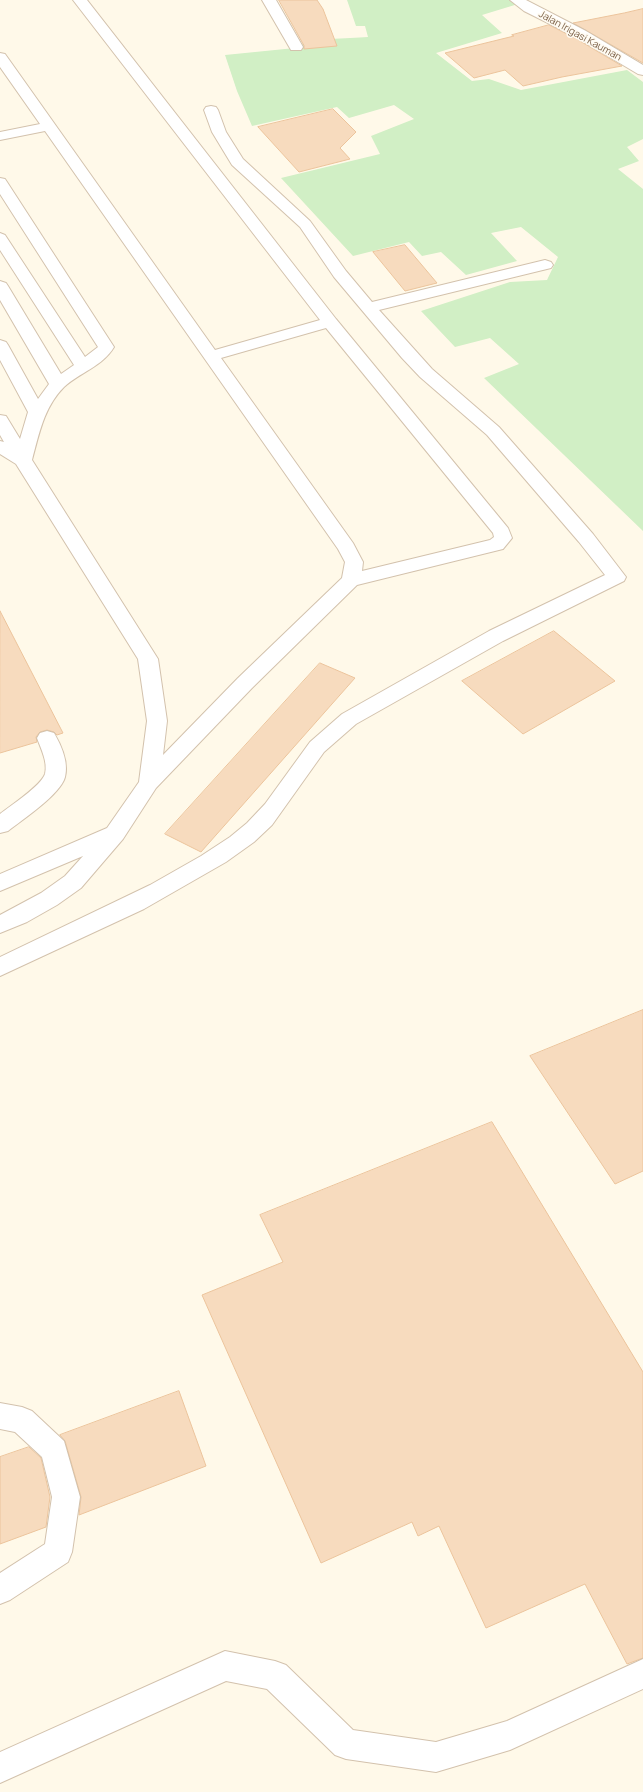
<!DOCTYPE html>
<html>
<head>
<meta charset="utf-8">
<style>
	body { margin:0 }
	canvas { display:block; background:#fff9e9 }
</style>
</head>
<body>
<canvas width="643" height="1792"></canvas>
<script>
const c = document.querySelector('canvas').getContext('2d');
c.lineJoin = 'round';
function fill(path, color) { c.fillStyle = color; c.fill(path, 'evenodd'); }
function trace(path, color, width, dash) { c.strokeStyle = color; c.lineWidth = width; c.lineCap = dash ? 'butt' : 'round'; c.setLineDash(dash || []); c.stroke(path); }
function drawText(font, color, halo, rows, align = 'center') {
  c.font = font + ' Manrope,sans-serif'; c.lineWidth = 3; c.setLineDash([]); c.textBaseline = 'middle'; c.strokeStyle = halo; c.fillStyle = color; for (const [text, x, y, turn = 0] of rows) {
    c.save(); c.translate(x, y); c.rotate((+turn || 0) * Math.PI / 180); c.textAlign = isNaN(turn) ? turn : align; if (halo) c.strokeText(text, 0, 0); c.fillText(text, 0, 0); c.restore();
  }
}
fill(new Path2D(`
	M347 0H512L518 4 482 15 502 33 436 53 472 81 489 79 521 90 627 70 643 82V139L627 147 639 161 618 169 643 189V531L484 378 519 364 490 338 455 347 421 311 510 282 547 280 558 257 521 227 491 233 517 261 466 275 441 252 422 256 409 242 353 256 281 178 380 154 371 136 414 119 394 105 349 118 337 107 252 126 237 91 225 55 295 48C312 37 347 39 368 37L365 26H356Z`), '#d1efc5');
const building = new Path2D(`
	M279 0H317L323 9 337 46 304 49V46Z
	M643 9V63L573 23 624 13Z
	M549 25 575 38 622 66 562 77 523 86 505 70 474 78 445 53 514 36 512 35Z
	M333 109 356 132 340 148 350 159 299 172 258 127Z
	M405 245 437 283 405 291 373 252Z
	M0 611 63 733 57 735 54 732 47 730 40 732 36 737 37 742 0 753Z
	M554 631 615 681 523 734 462 681Z
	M320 663 355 678 201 852 165 834Z
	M643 1010V1171L615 1184 530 1056Z
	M492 1122 643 1372V1658L627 1664 585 1584 486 1628 439 1526 418 1536 412 1522 321 1563 202 1295 283 1262 260 1215Z
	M179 1391 206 1466 79 1515 81 1497 65 1441 60 1435Z
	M29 1447 41 1458 50 1497 46 1527 0 1544V1457Z`);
fill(building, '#f7dbbe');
trace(building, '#ecc49c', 1);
const lane = new Path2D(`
	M73 0H87L336 319 508 528 512 538 503 549 357 585 252 688 156 788 123 839 81 888 57 905 27 922 0 933V915L41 893 65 876 83 856 0 891V874L107 828 139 782 147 721 138 659 16 464 0 454V441L4 442 0 435V415L6 416 20 439 28 412 0 360V340L6 342 8 345 38 399 49 384 0 300V281L6 283 8 286 61 374 74 365 0 250V233L5 235 85 357 98 347 0 194V178L5 179 7 182 114 347C103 366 79 373 64 387 44 407 39 434 32 460L158 659 167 721 163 755 238 678 342 578 345 562 338 549 45 131 0 140V132L40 124 0 67V53L5 54 215 350 320 320ZM326 328 493 533 494 537 490 540 362 571 363 562 353 543 221 358Z
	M47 731 54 733C61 745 69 762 65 777 61 794 22 820 8 831L0 833V814C10 806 41 786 45 774 48 762 41 749 37 738L40 733Z
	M0 1403 22 1407 32 1411 64 1441 80 1497 72 1552 68 1562 10 1600 0 1604V1573L45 1544 52 1497 42 1457 15 1432 0 1429Z
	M225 1651 275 1661 286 1665 353 1730 436 1742 507 1721 643 1659V1689L510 1750 436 1772 346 1759 335 1755 267 1689 226 1681 0 1783V1752Z`);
const street = new Path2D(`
	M262 0H276L303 47 301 50H291Z
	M510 0H526L586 31 643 65V75L638 74 576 37 524 11Z
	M211 106 216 107 218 110 226 132 243 159 310 221 346 271 372 302 545 260 551 262 553 265 551 268 379 310 432 369 499 427 593 534 626 577 624 581 503 641 356 724 324 752 272 825 254 842 226 862 144 909 0 976V957L150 885 201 856 230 837 247 823 265 804 310 742 342 714 489 631 605 575 579 542 487 435 420 377 402 358 334 277 300 227 232 165 212 132 204 110 206 107Z`);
trace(lane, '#d3c2ad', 2);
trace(street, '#d3c2ad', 2);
fill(lane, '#fff');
fill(street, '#fff');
drawText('10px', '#7d6249', '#fffbf2', [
	["Jalan Irigasi Kauman",580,36,29]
]);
</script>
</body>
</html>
